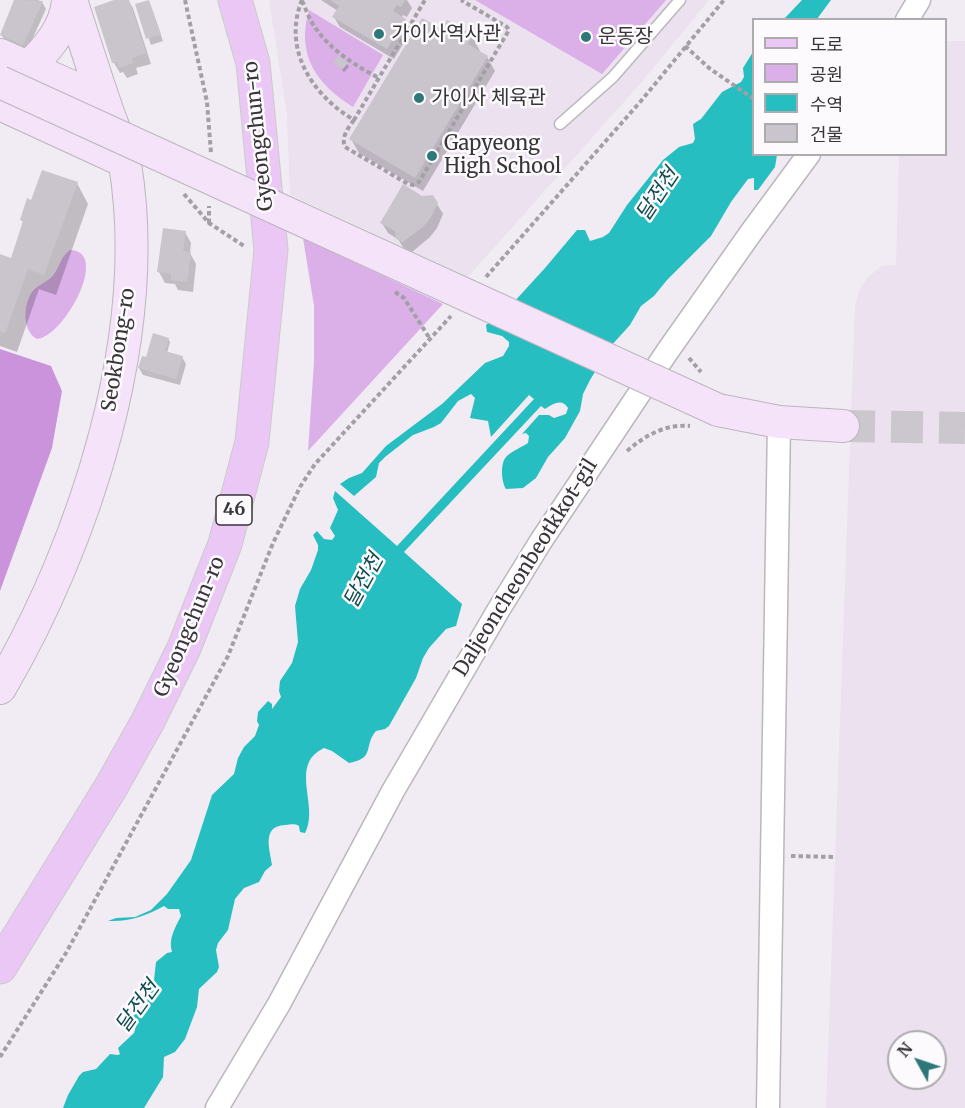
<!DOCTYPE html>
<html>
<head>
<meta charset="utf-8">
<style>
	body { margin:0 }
	#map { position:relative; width:965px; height:1108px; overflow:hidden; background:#f1ecf3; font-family:Merriweather,"Noto Sans KR",serif }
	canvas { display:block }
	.legend { position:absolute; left:752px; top:18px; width:195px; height:138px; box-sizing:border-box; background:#fdfafe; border:2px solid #aeabaf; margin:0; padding:8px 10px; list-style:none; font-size:18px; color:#373538 }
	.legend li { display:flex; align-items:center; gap:12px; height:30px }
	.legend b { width:30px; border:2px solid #aeabaf }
	.north { position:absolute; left:887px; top:1030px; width:60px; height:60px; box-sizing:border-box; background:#fdfafe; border:2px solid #aeabaf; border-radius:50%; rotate:310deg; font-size:16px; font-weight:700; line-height:24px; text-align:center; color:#373538 }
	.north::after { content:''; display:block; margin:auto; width:21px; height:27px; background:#2e7879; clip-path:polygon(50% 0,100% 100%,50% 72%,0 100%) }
</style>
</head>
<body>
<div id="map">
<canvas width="965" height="1108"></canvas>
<ul class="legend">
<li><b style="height:8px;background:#ebc7f6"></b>도로</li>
<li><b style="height:16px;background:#dbafe8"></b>공원</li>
<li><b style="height:16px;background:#26bec0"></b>수역</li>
<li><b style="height:16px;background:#cac4cc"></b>건물</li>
</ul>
<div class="north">N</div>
</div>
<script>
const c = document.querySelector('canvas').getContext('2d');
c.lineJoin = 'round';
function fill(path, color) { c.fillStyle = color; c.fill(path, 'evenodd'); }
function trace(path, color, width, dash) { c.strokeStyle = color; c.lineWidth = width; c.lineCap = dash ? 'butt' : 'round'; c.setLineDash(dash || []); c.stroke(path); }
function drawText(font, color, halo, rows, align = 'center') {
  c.font = font + ' Merriweather,"Noto Sans KR",serif'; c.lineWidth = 5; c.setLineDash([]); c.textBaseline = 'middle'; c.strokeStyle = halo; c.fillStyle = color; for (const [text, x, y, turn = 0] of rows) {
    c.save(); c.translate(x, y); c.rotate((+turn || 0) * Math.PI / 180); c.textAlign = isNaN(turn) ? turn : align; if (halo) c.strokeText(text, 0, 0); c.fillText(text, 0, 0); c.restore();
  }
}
fill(new Path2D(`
	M269 0H709L640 84 468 277 290 195 287 116Z
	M946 41H965V1108H826L855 305 860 289 868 277 882 266 896 265 899 155 946 154ZM899 1042H935V1078H899Z`), '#ebe1ef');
fill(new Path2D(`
	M475 0H666L602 74Z
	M309 10 383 55 353 107C316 84 296 55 309 10Z
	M303 238 443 304 308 451 314 362V306Z
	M70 250C111 251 64 337 37 339 22 331 23 305 32 292 38 284 49 282 54 274 60 266 61 256 70 250Z`), '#dbafe8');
fill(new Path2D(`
	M0 349 51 366 62 391 52 448 0 591Z`), '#ca93db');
fill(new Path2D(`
	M802 0H831L817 19H784Z
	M753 52 754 154 777 155 775 167 758 190H754V178L748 179 731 202 711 236 667 280 654 296 641 306 630 325 610 347 590 380 583 394 580 411 565 438 548 457 536 478 523 488 506 489C501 481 500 462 507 456 512 451 522 447 528 443L529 436 526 433 522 434 539 415H549L554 418 566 414 568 408C562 398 553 404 545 409L541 406 404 552 462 604 456 626 446 629 429 648 423 658 416 678 389 726 385 729 376 731C363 746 376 758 349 763L332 751 324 748C288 765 320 806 305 833L300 832 299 826C293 823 291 825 285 825 261 826 270 850 272 865L265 871 259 882 244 888 235 899 228 930 218 943 216 950 219 967 217 972 199 989 197 1007 185 1039 175 1052 164 1057 163 1077 144 1108H63L68 1095 79 1076 83 1072 96 1069 110 1054 118 1055 120 1054 118 1048 134 1033 138 1019 135 1018 130 1023 127 1021 147 1004 149 990 154 980 156 962 167 953 172 952C168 939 175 928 181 916L179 909H168L164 906C146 916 129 922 108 921L116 918 135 917 151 910 167 894 191 860 212 795 234 774 238 758 244 747 255 736 259 725 257 721 258 712 268 701 272 704V709L281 697 279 691 280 681 292 663 298 642 295 606 300 589 311 570 318 550V545L313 535 317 531 324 539 332 540 335 536 330 528 338 510 333 498 335 491 397 546 534 399 529 395 491 437 488 421 470 418 475 398 471 394 458 401 441 423 434 427 413 435 385 457 379 463 376 477 354 496 340 484 349 478 362 473 386 446 442 404 485 363 503 356 509 346V342L502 336 487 332 486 325 513 303 545 268 577 230H585L590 241 603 237 609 233 627 205 663 160 679 147 693 143 695 139 693 124 701 119 722 92 741 82 744 77 743 68Z`), '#26bec0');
fill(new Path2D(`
	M16 0H38L42 2 46 9 27 51 5 41 1 34Z
	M119 0H128L133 8 151 64 136 68 138 74 127 78 123 72 120 73 114 63 96 8Z
	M321 0H407L412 8 407 17 403 15 401 18 404 20 411 31 394 59 340 27 334 17 338 11Z
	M149 1 163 41 151 45 137 5Z
	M442 32 472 36 480 51 479 52 487 57 495 71 423 191 359 153 351 139Z
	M334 62 347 64 349 67 344 72Z
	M77 183 88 204 56 295 39 289 17 352 0 346V256L12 260 24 224 21 219 32 202Z
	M432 196 443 214 437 228 430 237 412 252H406L398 239 388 233 382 223 421 197Z
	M185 232 191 243 190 253 196 264 193 292 178 290 175 284 165 283 159 272Z
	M168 339 170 342 167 353 182 357 186 364 180 385 143 375 139 368Z`), '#0003');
fill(new Path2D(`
	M14 0 43 1 23 45 0 35Z
	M114 0H129L146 53 132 58 133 63 119 68 117 62 112 63 94 7Z
	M149 0 161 34 146 39 135 4Z
	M330 0H405L401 7 397 5 393 11 406 19 387 49 332 17 339 6Z
	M422 18 442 29 447 20 473 35 468 44 488 56 415 178 349 139Z
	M339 55 348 63 342 70 333 62Z
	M42 170 78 182 44 275 28 269 5 333 0 331V254L11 258 23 221 20 220 27 198 31 200Z
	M403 184 422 196 433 195 438 203 431 217 424 226 403 242 396 239 395 231 380 223Z
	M163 228 186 231 183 251 191 252 187 282 171 280V274L157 272Z
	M153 333 169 338 165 351 183 356 176 379 138 368 142 356 146 357Z`), '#cac4cc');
trace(new Path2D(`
	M843 426 965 428`), '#ccc7ce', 32, [32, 16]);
const lane = new Path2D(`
	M560 124 613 77 680 0`);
const street = new Path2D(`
	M907 20 919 0
	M217 1108 279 1004 393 791 499 609 541 541 667 352 750 234 809 154
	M768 1108 779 422`);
const secondary = new Path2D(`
	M0 55 104 101
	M28 68C47 49 66 28 68 0
	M0 104 124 161
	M718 410 779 422 843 426
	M0 688C86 541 153 334 125 164 121 143 111 123 105 104 93 69 82 34 71 0`);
const primary = new Path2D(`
	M0 967 111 787 148 721 184 648 225 544 252 442 271 250 253 63 235 0`);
trace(lane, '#bcb6bd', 13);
trace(street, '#bcb6bd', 25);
trace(secondary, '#bcb6bd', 34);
trace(primary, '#cbcacb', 35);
trace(new Path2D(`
	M185 0 207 102 211 153
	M302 0C282 49 312 95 354 120L425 0
	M302 1C306 9 309 19 315 27 329 49 356 66 379 78
	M685 46 709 68 754 99
	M354 120C348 128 341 137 345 147L408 184 413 185 419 182 509 30 507 27 461 0
	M184 194 209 223 244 246
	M209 223V206
	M486 277 641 101 724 0
	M395 292 404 298 430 339
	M689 358 701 372
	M627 451C646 435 665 424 690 426
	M791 856 835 857
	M0 1057 66 953 228 656 273 543 300 487 315 464 451 316`), '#a3a0a5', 4, [4.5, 3]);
trace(lane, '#fff', 10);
trace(street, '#fff', 22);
trace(secondary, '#f5e3fa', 32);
trace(primary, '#ebc7f6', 33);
const secondaryBridge = new Path2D(`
	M0 82 718 410`);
trace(secondaryBridge, '#bcb6bd', 34, []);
trace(secondaryBridge, '#f5e3fa', 32);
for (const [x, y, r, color] of [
	[379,34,6,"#2e7879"],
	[586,37,6,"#2e7879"],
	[419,98,6,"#2e7879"],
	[432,156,6,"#2e7879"]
]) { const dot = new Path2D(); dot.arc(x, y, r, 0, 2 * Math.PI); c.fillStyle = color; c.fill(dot); trace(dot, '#fdfafe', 2); }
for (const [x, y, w] of [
	[234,510,36]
]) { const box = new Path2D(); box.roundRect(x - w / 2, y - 15, w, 30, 4.5); c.fillStyle = '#fdfafe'; c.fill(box); trace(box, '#373538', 1.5); }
drawText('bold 18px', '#373538', null, [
	["46",234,510]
]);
drawText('20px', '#373538', '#fdfafe', [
	["가이사역사관",391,34],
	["운동장",598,37],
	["가이사 체육관",431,98],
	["Gapyeong",444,144],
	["High School",444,167]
], 'left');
drawText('20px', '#373538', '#fdfafe', [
	["Gyeongchun-ro",259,136,-96],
	["Seokbong-ro",119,350,-81],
	["Daljeoncheonbeotkkot-gil",526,568,-58],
	["Gyeongchun-ro",190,627,-67]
]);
drawText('italic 21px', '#104d4e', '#fdfafe', [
	["달전천",658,195,-56],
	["달전천",364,581,-61],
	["달전천",138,1007,-54]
]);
</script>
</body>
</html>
